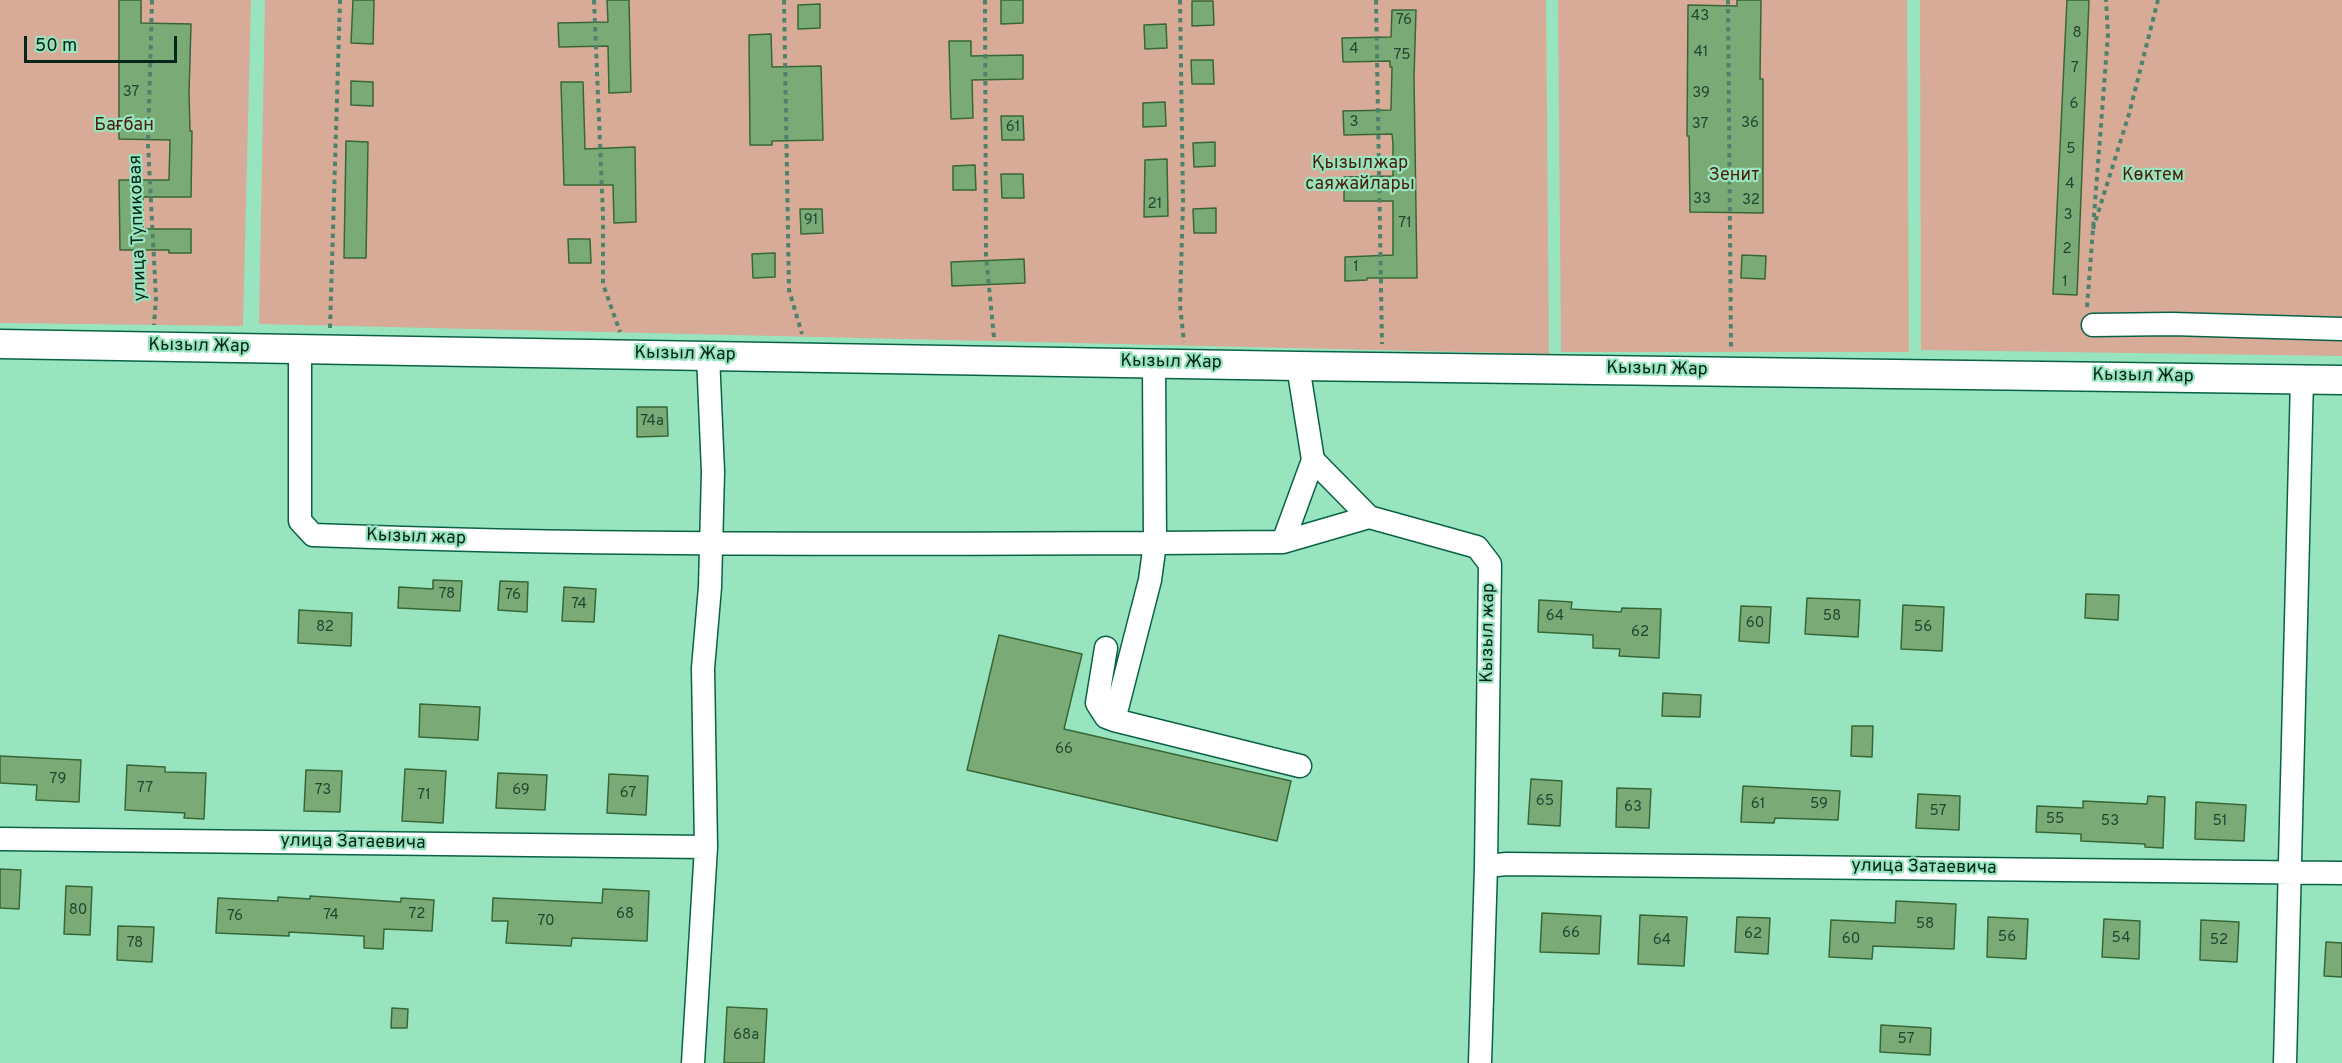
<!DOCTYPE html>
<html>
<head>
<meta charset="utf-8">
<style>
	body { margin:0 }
	#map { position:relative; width:2342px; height:1063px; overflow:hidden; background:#97e4bf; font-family:Overpass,sans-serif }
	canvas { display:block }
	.scale { position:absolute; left:24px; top:36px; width:153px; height:27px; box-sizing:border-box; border:3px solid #042518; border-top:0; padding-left:8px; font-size:18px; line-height:21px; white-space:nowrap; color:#042518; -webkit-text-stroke:4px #97e4bf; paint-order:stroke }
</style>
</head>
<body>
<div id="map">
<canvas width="2342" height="1063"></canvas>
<div class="scale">50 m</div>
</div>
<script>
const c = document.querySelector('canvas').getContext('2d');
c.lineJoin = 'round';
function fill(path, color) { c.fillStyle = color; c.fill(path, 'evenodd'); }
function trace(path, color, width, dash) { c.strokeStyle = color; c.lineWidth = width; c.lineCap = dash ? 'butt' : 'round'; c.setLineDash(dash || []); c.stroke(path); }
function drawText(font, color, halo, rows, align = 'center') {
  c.font = font + ' Overpass,sans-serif'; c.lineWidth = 4.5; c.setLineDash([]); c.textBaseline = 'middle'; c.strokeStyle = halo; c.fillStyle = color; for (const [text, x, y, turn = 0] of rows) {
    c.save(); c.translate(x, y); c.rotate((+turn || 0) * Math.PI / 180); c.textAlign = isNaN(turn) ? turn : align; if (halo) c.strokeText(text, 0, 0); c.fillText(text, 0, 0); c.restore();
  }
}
fill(new Path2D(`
	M0 0H251L243 326 0 323Z
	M265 0H1546L1549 354 259 324Z
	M1558 0H1907L1909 352H1561Z
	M1920 0H2342V356L1921 350Z`), '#d7ab98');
const building = new Path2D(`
	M119 0H141V23L191 24 189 93 190 131H192L191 197H143V229H191V253H169V250H120L119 180H169L170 140 119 139Z
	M353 0H374L373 44 351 43Z
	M607 0H629L631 92 609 93 608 46 559 47 558 23 608 22Z
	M1001 0H1023V23L1001 24Z
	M1737 0H1761L1760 79H1763V213L1690 212 1689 136H1687L1688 5 1737 6Z
	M2067 0H2089L2077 295 2053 294Z
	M1192 1H1213L1214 25 1192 26Z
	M820 4V28L798 29V5Z
	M1392 10H1416L1414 77 1417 278H1367V280L1345 281V257L1393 255V201H1344V177L1393 176V144L1392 134 1344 135 1343 111 1391 110 1392 67H1390V61L1343 62 1342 38 1391 37Z
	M1166 24 1167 48 1145 49 1144 25Z
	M771 34 772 67 821 66 823 140 772 141V145H750L749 35Z
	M949 41H971V56L1023 55V79L972 80 973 118 951 119Z
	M1191 60H1213L1214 84H1192Z
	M351 81 373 82V106L351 105Z
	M561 82H583L585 149 635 147 636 222 614 223 613 185H564Z
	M1165 102 1166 126 1143 127V103Z
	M1001 116H1023L1024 140H1002Z
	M346 141 368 142 366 258H344Z
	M1215 142V166L1194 167 1193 143Z
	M1167 159 1168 216 1144 217 1145 160Z
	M975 165 976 190H953V166Z
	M1001 174H1023L1024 198H1002Z
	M1216 208V233H1194L1193 209Z
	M800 209H822L823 233 801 234Z
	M568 239H590L591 263H569Z
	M775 253V277L753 278 752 254Z
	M1742 255 1766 256 1765 279 1741 278Z
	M1024 259 1025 283 952 286 951 262Z
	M637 407H667L668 436 637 437Z
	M433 580 462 581 460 611 398 608 399 587 433 589Z
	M500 581 528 582 527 612 498 610Z
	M564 587 596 589 594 622 562 621Z
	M2086 594 2119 595 2118 620 2085 618Z
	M1807 598 1860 600 1858 637 1805 634Z
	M1539 600 1572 602 1571 609 1621 612 1622 608 1661 609 1659 658 1619 656 1620 649 1593 648V635L1538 632Z
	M1903 605 1944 607 1942 651 1901 649Z
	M1741 606 1771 607 1769 643 1739 641Z
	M299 610 352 613 351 646 298 643Z
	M999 635 1082 654 1064 729 1291 781 1277 841 967 770Z
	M1663 693 1701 695 1700 717 1662 716Z
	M420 704 480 707 478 740 419 737Z
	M1852 726H1873L1872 757 1851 756Z
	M0 756 81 760 79 802 36 800 37 785 0 783Z
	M127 765 165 767V772L206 773 204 819 184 818 185 813 125 810Z
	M405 769 446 771 443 823 402 821Z
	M306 770 342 771 340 812 304 811Z
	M498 773 547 775 545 810 496 808Z
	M609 774 648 776 646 815 607 813Z
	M1531 779 1562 781 1560 826 1528 824Z
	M1743 786 1840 791 1838 820 1775 818 1774 823 1741 822Z
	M1617 788 1651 789 1649 828 1616 827Z
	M1918 794 1960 796 1959 830 1916 828Z
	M2148 796 2165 797 2163 848 2145 847V844L2081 841V834L2036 832 2037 806 2083 808V801L2147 804Z
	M2196 802 2246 805 2244 841 2195 839Z
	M0 869 21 870 19 909 0 908Z
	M66 886 92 887 90 935 64 934Z
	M603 889 649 891 647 941 572 938 571 946 506 943 508 921H492L493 898 602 903Z
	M310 896 401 902V898L434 900 432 931 384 929 383 949 364 948V936L289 932V936L216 933 218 898 278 901V897L310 899Z
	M1896 901 1956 904 1954 949 1873 946 1872 959 1829 957 1831 920 1895 923Z
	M1542 913 1601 916 1599 954 1540 952Z
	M1640 915 1687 917 1684 966 1638 964Z
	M1737 917 1770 918 1768 954 1735 952Z
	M1988 917 2028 919 2026 959 1987 957Z
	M2104 919 2140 921 2139 959 2102 957Z
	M2201 920 2239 922 2237 962 2200 960Z
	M118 926 154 927 152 962 117 960Z
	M2326 942 2342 943V977L2324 976Z
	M727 1007 767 1009 764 1063H724Z
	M392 1008 408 1009 407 1028H391Z
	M1881 1025 1931 1028 1930 1055 1880 1052Z`);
fill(building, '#7aab77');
trace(building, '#386737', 1.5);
const minor = new Path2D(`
	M2093 325 2172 324 2342 329
	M300 349V521L313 535C594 546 874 544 1155 543L1154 363
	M1298 366 1313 460 1369 517 1477 547 1490 564 1486 866
	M1283 542 1313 460
	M1106 648 1097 703 1106 717 1114 720 1150 580 1155 543 1283 542 1369 517
	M1114 720 1300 766
	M0 839 706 847
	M693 1063 706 847 703 668 710 587 713 472 708 355
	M1480 1063 1486 866 1507 864 2342 873
	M2285 1063 2302 379`);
const major = new Path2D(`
	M0 344 1298 366 2342 380`);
trace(minor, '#096244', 25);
trace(major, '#096244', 31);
trace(new Path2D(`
	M152 0 148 144 156 298 154 325
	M594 0 603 215V284L620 332
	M784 0 789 290 802 334
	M985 0 986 256 994 338
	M1180 0 1183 202 1180 305 1184 342
	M1376 0 1382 344
	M1728 0 1731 349
	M2093 229 2129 114 2158 0
	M2087 307 2108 34 2106 0
	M330 328 340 0`), '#4c836a', 4, [4.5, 4.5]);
trace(minor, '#fff', 22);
trace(major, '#fff', 28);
drawText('15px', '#224630', null, [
	["43",1700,17],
	["76",1404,21],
	["8",2077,34],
	["4",1354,50],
	["41",1701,53],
	["75",1402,56],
	["7",2075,69],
	["37",131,93],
	["39",1701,94],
	["6",2074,105],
	["3",1354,123],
	["36",1750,124],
	["37",1700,125],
	["61",1013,128],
	["5",2071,150],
	["4",2070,185],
	["33",1702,200],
	["32",1751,201],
	["21",1155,205],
	["3",2068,216],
	["91",811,221],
	["71",1405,224],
	["2",2067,250],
	["1",1356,268],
	["1",2065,283],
	["74а",652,422],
	["78",447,595],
	["76",513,596],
	["74",579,605],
	["64",1555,617],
	["58",1832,617],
	["60",1755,624],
	["82",325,628],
	["56",1923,628],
	["62",1640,633],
	["66",1064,750],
	["79",58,780],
	["77",145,789],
	["73",323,791],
	["69",521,791],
	["67",628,794],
	["71",424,796],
	["65",1545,802],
	["61",1758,805],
	["59",1819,805],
	["63",1633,808],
	["57",1938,812],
	["55",2055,820],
	["53",2110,822],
	["51",2220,822],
	["80",78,911],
	["72",417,915],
	["68",625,915],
	["74",331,916],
	["76",235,917],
	["70",546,922],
	["58",1925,925],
	["66",1571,934],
	["62",1753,935],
	["56",2007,938],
	["54",2121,939],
	["60",1851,940],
	["64",1662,941],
	["52",2219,941],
	["78",135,944],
	["68а",746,1036],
	["57",1906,1040]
]);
drawText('18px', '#491e0b', '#97e4bf', [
	["Бағбан",124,126],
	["Қызылжар",1360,164],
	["саяжайлары",1360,185],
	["Зенит",1734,176],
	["Көктем",2153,176]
]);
drawText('18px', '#042518', '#97e4bf', [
	["улица Тупиковая",139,228,-92],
	["Кызыл Жар",199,347,1],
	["Кызыл Жар",685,355,1],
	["Кызыл Жар",1171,363,1],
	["Кызыл Жар",1657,370,1],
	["Кызыл Жар",2143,377,1],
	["Кызыл жар",416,538,2],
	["Кызыл жар",1489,633,-89],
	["улица Затаевича",353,843,1],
	["улица Затаевича",1924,868,1]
]);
</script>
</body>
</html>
